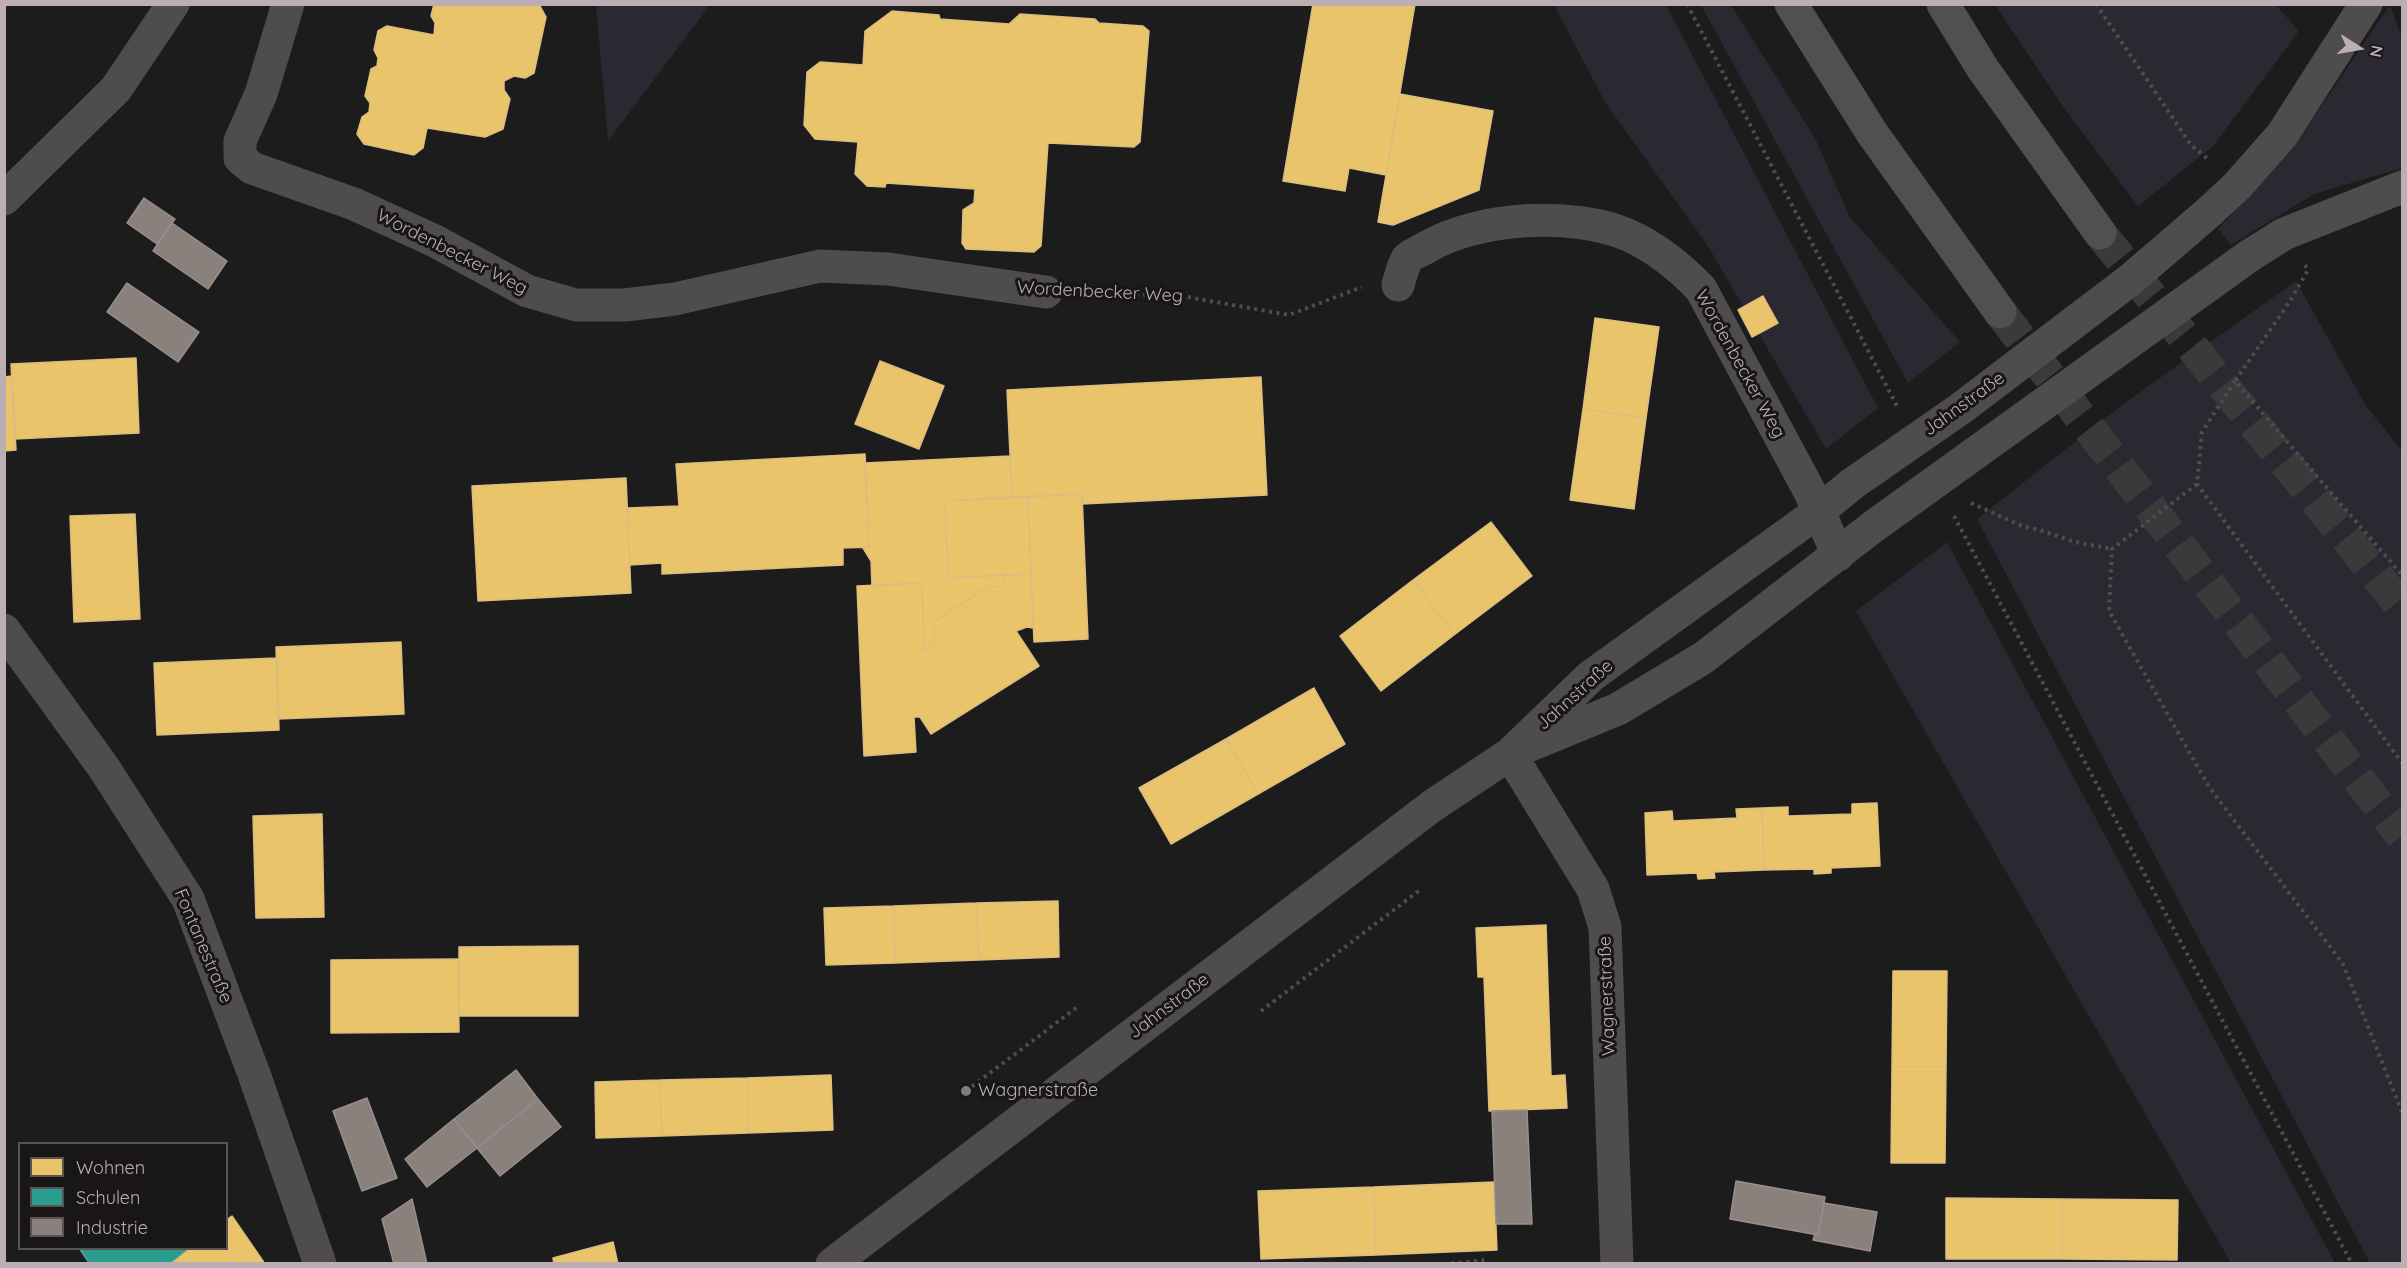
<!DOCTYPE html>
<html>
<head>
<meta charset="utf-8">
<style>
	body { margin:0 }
	#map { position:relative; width:2407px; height:1268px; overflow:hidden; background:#1c1c1c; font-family:Quicksand,sans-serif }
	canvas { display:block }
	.frame { position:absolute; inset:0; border:6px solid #bcaeb2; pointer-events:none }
	.legend { position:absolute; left:18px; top:1142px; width:210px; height:108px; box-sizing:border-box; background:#181616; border:2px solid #5a5354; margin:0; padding:8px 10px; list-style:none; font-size:18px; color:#bcaeb2 }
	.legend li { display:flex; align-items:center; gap:12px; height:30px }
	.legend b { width:30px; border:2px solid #5a5354 }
	.north { position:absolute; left:2329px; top:18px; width:60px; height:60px; -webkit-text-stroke:4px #181616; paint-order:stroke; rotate:101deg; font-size:16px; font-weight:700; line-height:24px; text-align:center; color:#bcaeb2 }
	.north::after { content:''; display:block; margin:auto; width:21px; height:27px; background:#bcaeb2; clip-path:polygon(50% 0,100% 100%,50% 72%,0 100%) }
</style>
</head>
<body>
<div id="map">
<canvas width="2407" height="1268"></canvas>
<div class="frame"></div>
<ul class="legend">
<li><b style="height:16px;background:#e9c46a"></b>Wohnen</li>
<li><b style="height:16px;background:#2a9d8f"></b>Schulen</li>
<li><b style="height:16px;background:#8a817c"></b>Industrie</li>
</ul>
<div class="north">N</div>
</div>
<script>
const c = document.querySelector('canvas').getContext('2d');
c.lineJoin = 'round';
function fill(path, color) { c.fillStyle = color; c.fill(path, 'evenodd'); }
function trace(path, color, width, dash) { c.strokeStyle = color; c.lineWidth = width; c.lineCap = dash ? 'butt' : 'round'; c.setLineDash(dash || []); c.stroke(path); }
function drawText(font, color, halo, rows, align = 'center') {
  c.font = font + ' Quicksand,sans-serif'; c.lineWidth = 6; c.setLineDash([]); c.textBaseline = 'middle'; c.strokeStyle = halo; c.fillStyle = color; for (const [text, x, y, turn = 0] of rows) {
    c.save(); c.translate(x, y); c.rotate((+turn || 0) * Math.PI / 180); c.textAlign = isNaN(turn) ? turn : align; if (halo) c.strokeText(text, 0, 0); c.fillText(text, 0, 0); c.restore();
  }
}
fill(new Path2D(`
	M596 5H710L608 141Z
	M1554 5H1666L1878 408 1826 449 1708 246 1605 102Z
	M1701 5H1731L1816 140 1849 216 1960 342 1908 383Z
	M1995 5H2276L2299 31 2213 146 2138 206 2064 108Z
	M2390 5 2402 38V168L2314 194 2231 245 2218 229 2294 146Z
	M2296 281 2366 406 2402 451V1263H2370L1977 519 2126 402Z
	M1947 542 2335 1263H2231L1856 611Z`), '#2a2931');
const homes = new Path2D(`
	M434 4H539L546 17 534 73 525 78 514 76 504 81V90L510 99 503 129 485 137 427 128 423 148 414 155 364 144 357 134 362 117 369 112 370 103 365 96 371 69 377 66 378 58 374 50 378 31 387 26 434 35 435 23 431 16Z
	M1313 4H1415L1386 175 1349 168 1345 191 1283 181Z
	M892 11 939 15 940 19 1009 24 1020 14 1095 19 1099 23 1143 26 1149 31 1140 142 1134 147 1048 143 1041 246 1034 252 966 249 962 243 963 210 974 203 975 189 886 183 885 187 867 186 855 174 858 142 815 139 804 125 807 72 820 62 863 65 865 31Z
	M1400 94 1493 111 1479 190 1393 225 1378 222Z
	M1763 296 1778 323 1752 337 1738 310Z
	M1595 318 1659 327 1646 418 1583 409Z
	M136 358 139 433 15 439 11 364Z
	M880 361 944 386 919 449 855 424Z
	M12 376 16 450 4 451V377Z
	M1261 377 1267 495 1082 504V494L1012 497 1007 390Z
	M1583 409 1646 418 1634 509 1570 500Z
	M865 454 869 547 843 548V565L662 574V563L630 565 627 508 679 506 676 464Z
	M1010 456 1012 497 945 501 948 578 1002 575 1004 587 989 586 934 622V645L924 651 922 583 872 586 871 561 863 548 869 547 865 463Z
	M626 478 631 593 478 601 472 486Z
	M1082 494 1088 639 1034 642 1028 497Z
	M1028 497 1031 574 948 578 945 501Z
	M135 514 140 619 74 622 70 516Z
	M1491 522 1532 576 1454 635 1413 580Z
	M1031 574 1033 628 1027 627 1016 631 1039 666 931 734 920 717H914L916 752 864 756 857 586 922 583 924 651 934 645V622L989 586 1004 587 1002 575Z
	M1413 580 1454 635 1381 691 1340 636Z
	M401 642 404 714 278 719 276 647Z
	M277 658 279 730 157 735 154 663Z
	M1314 688 1345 744 1258 794 1226 739Z
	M1226 739 1258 794 1171 844 1139 788Z
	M1877 803 1880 866 1831 868V873L1814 874V869L1764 870 1762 808 1788 807V816L1852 814V804Z
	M1762 808 1764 870 1714 872 1715 878 1698 879 1697 873 1647 875 1645 813 1672 811 1673 821 1737 818 1736 809Z
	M322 814 324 917 256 918 253 816Z
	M1058 901 1059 957 979 960 976 903Z
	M976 903 979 960 895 963 894 906Z
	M894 906 895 963 826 965 824 908Z
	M1546 925 1551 1076 1565 1075 1567 1108 1489 1111 1484 977H1478L1476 928Z
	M578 946V1016H459V947Z
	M458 959 459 1032 331 1033V960Z
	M1893 971H1947L1946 1067H1892Z
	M1892 1067H1946L1945 1163H1891Z
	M831 1075 833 1130 748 1133 747 1078Z
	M747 1078 748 1133 662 1136 660 1080Z
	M660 1080 662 1136 596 1138 595 1082Z
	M1494 1182 1497 1250 1376 1255 1374 1187Z
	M1374 1187 1376 1255 1261 1259 1258 1191Z
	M1946 1198 2062 1199V1259H1946Z
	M2062 1199 2178 1200 2177 1260 2062 1259Z
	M232 1216 265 1264H169L189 1248H226V1220Z
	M613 1242 618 1264H554L553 1258Z`);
fill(homes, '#e9c46a');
trace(homes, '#dcbd80', 1.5);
const schools = new Path2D(`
	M79 1248H189L169 1264H90Z`);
fill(schools, '#2a9d8f');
trace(schools, '#56a29a', 1.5);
const industry = new Path2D(`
	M144 198 175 219 157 244 127 223Z
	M172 223 227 261 208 289 153 251Z
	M127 283 199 332 178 362 107 312Z
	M516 1070 538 1099 477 1148 454 1119Z
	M367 1098 397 1178 362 1191 333 1111Z
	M538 1099 561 1127 500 1176 477 1148Z
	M1527 1110 1532 1224H1496L1492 1111Z
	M454 1119 477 1148 427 1187 405 1159Z
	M1736 1181 1825 1197 1818 1235 1730 1219Z
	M412 1199 427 1264H394L382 1219Z
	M1824 1203 1877 1212 1870 1251 1813 1240 1815 1234 1818 1235Z`);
fill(industry, '#8a817c');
trace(industry, '#998e8c', 1.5);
trace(new Path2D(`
	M2100 233 2402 607
	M2000 312 2402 836`), '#3c393a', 33, [33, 16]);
trace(new Path2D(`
	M1687 4 1898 408
	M2096 4 2191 145 2209 160
	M2305 265 2308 270 2290 301 2235 381 2402 575
	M1083 293 1182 296 1289 315 1362 287
	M2235 381 2202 432 2197 484 2402 763
	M2197 484 2112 549 2109 611 2209 787 2343 964 2402 1112
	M1971 503 2022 526 2043 531 2075 542 2112 549
	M1954 516 2352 1264
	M1261 1011 1420 890
	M966 1091 1080 1005
	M1444 1264 1488 1260`), '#514d4e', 4, [3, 4.5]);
trace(new Path2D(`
	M288 4 261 94 240 141V158L252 168 354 204 435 241 527 291 576 305H625L675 299 820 266 888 269 1046 292
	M4 199 116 89 173 4
	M1398 285C1400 278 1403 266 1407 259 1411 254 1421 251 1427 247 1478 217 1573 211 1628 235 1657 248 1680 267 1701 289L1811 494 1838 555
	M4 630 104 768 188 899 254 1074 320 1264
	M1510 754 1593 889 1605 927 1617 1264`), '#4f4c4d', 33);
trace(new Path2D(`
	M2209 212 2237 186 2282 135 2366 4
	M2249 256 2284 234 2402 187
	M1528 746 1618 709 1703 658 1874 526
	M832 1264 1432 806 1510 754 1591 676 1818 512 1852 484`), '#4f4c4d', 33);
trace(new Path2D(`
	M1791 4 1872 133 2000 312
	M1943 4 1983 69 2100 233`), '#524f4f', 33);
trace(new Path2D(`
	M1852 484 1960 409 2130 280 2209 212
	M1874 526 2249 256`), '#4f4c4d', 33);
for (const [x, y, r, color] of [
	[966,1091,6,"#847b7e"]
]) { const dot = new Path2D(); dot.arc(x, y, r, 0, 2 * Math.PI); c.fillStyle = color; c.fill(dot); trace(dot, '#181616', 2); }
drawText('18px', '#bcaeb2', '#181616', [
	["Wordenbecker Weg",452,252,27],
	["Wordenbecker Weg",1100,292,3],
	["Wordenbecker Weg",1740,364,61],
	["Jahnstraße",1964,404,-36],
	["Jahnstraße",1575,695,-42],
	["Fontanestraße",203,946,67],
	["Wagnerstraße",1607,996,-92],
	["Jahnstraße",1169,1006,-37]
]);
drawText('18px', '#bcaeb2', '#181616', [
	["Wagnerstraße",978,1091]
], 'left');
</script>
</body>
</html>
